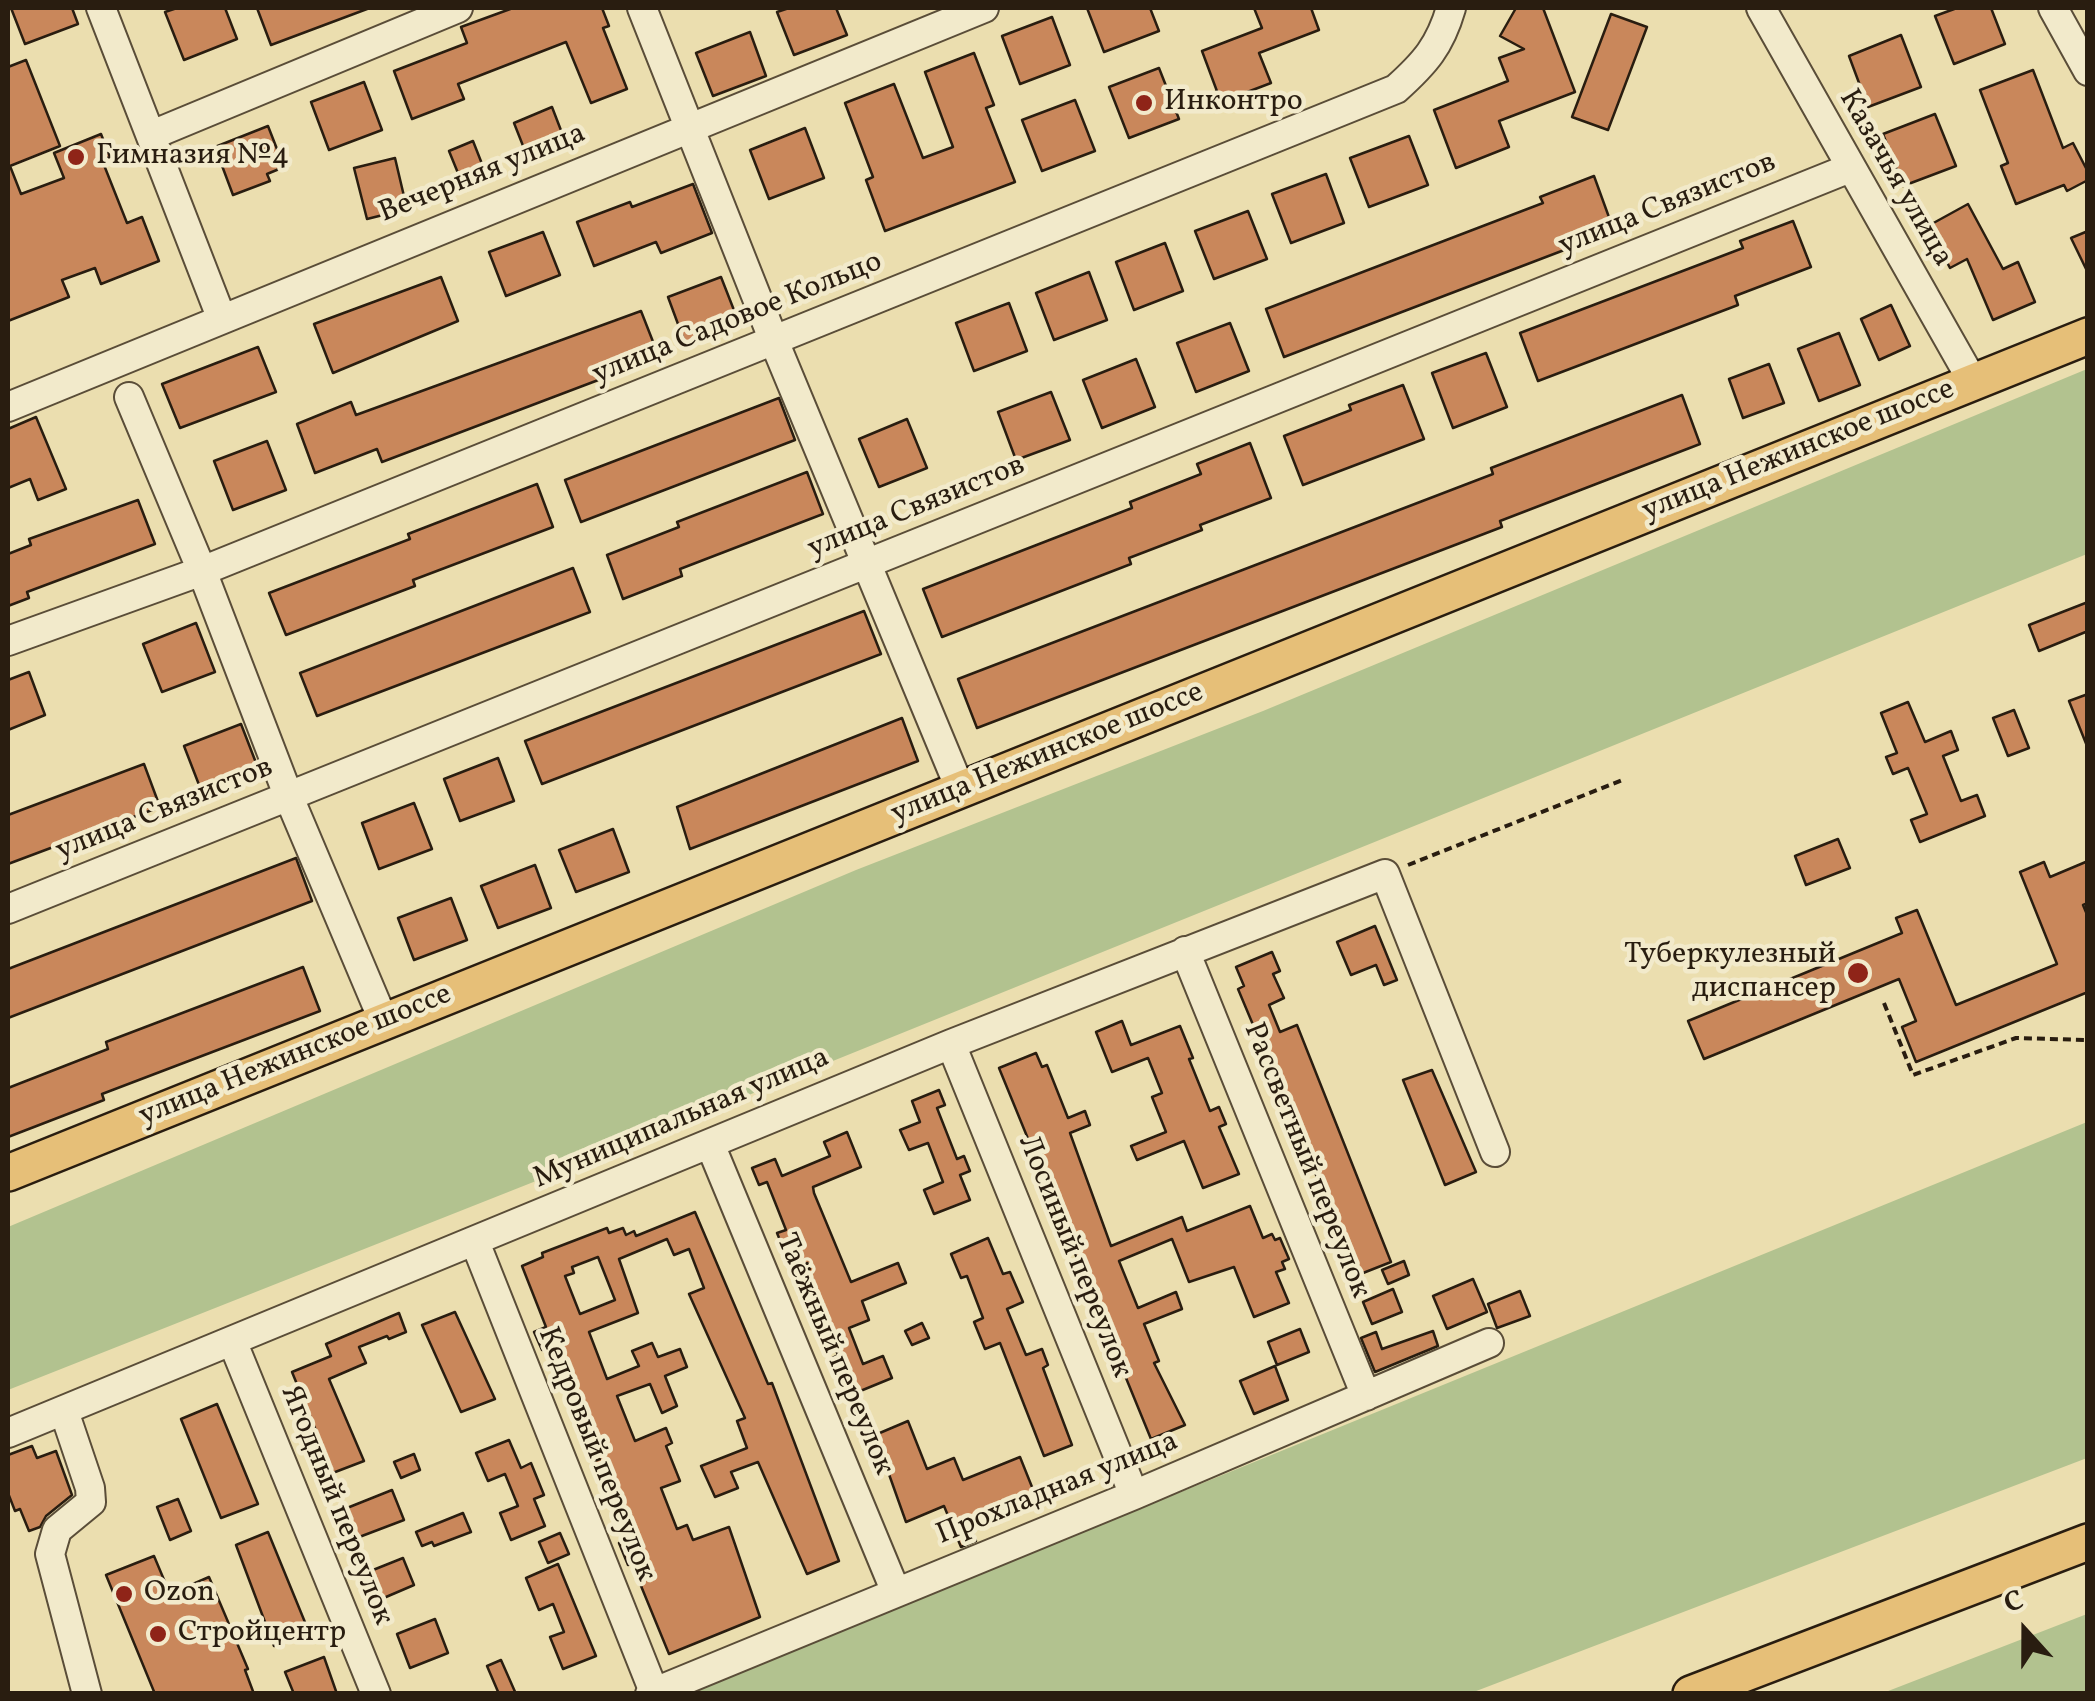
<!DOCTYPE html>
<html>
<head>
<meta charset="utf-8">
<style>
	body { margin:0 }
	#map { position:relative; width:2095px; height:1701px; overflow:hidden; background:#ebdeaf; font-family:Vollkorn,serif }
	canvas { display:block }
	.frame { position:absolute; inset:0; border:10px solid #291d10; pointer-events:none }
	.north { position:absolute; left:1975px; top:1581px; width:100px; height:100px; -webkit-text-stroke:8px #f2eacb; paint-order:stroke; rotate:339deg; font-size:28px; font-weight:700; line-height:40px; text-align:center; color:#291d10 }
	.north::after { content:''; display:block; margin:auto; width:35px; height:45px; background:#291d10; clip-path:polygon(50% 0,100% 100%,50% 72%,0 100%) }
</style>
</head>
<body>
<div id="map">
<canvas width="2095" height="1701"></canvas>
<div class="frame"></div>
<div class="north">С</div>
</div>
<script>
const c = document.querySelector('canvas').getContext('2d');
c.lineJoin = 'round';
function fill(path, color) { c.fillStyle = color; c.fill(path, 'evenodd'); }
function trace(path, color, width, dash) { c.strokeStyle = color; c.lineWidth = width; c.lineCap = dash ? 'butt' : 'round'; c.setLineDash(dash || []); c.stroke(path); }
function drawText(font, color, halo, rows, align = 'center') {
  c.font = font + ' Vollkorn,serif'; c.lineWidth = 9; c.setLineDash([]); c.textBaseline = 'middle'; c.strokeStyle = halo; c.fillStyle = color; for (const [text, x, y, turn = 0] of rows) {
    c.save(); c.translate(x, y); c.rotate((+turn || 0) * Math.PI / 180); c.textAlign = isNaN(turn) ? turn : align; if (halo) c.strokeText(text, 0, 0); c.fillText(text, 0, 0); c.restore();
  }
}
fill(new Path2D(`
	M2087 369V554L536 1181 8 1390V1227L856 870 1263 711Z
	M2087 1122V1458L1471 1693 686 1694Z
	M2087 1614V1693H1882H1883Z`), '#b2c28f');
const building = new Path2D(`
	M11 8H72L78 24 25 44Z
	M177 8H225L237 39 184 60 165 12Z
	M257 8H366L367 9 271 45Z
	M513 8H602L609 26 603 28 627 89 591 103 566 42 458 84 464 99 412 119 394 71 467 43 461 27Z
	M789 8H836L847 35 794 55 777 12Z
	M1087 8H1150L1159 31 1104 52Z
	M1254 8H1311L1319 30 1259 53 1271 83 1221 102 1202 51 1262 28Z
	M1516 8H1543L1575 92 1499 121 1509 147 1456 168 1434 110 1508 81 1499 58 1524 49 1500 36Z
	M1957 8H1991L2005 44 1954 64 1935 16Z
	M1611 14 1647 27 1608 130 1572 117Z
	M1052 17 1070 65 1020 84 1002 36Z
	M750 32 766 76 713 96 696 53Z
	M1901 35 1921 87 1868 107 1849 56Z
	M974 53 994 105 986 108 1015 182 885 231 866 180 873 177 845 103 894 84 923 158 953 147 925 72Z
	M26 60 60 146 10 166 21 194 64 178 54 153 101 134 110 157 102 160 127 223 142 217 159 261 101 284 95 268 62 280 69 297 8 321V67Z
	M1159 68 1179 119 1129 138 1109 87Z
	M2033 70 2063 148 2073 143 2088 172V180L2067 191 2064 185 2016 204 2001 166 2008 163 1980 90Z
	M364 82 382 130 329 150 311 102Z
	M1075 100 1095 151 1042 171 1022 120Z
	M552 107 567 146 529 161 514 123Z
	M1935 114 1956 166 1903 186 1883 134Z
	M268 126 284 167 267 174 270 181 233 195 215 147Z
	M805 128 824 178 769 199 750 150Z
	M1409 136 1428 185 1369 207 1350 158Z
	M473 141 484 169 460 178 449 151Z
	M395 158 407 209 367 219 354 168Z
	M1326 174 1344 223 1291 243 1272 194Z
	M1594 176 1614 231 1284 357 1266 309 1543 203 1540 197Z
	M693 184 712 233 661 253 656 242 594 266 577 222 630 202 632 207Z
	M1968 204 2003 269 2018 262 2035 302 1993 320 1967 259 1950 268 1928 226Z
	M1248 211 1267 259 1214 279 1195 231Z
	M1793 221 1811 267 1735 296 1738 305 1538 381 1520 333 1743 248 1740 241Z
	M2088 231V273L2071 238Z
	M543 232 560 275 506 296 489 252Z
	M1165 243 1183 291 1134 310 1116 262Z
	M1089 272 1107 320 1054 340 1036 293Z
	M441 277 458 321 333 373 314 324Z
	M721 277 739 323 685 343 668 297Z
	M1009 303 1027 351 974 371 956 323Z
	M1891 305 1910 346 1879 360 1861 319Z
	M641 311 659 357 382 462 377 449 315 473 297 424 351 402 356 415Z
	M1230 323 1249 371 1196 392 1177 343Z
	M1839 333 1860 385 1819 401 1798 349Z
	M258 347 276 392 180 428 162 384Z
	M1486 353 1507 407 1453 428 1432 373Z
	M1136 359 1155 407 1102 428 1083 380Z
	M1769 364 1784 403 1743 418 1729 379Z
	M1403 385 1424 439 1303 485 1284 436 1351 410 1349 405Z
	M1051 392 1070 440 1016 460 998 412Z
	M1682 395 1700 444 1500 521 1502 527 977 728 958 679 1493 474 1491 468Z
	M779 398 795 440 581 522 565 480Z
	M36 417 66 489 38 500 30 479 8 488V429Z
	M907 419 927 468 879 487 859 439Z
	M267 441 286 490 233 510 214 461Z
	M1250 443 1271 498 1200 525 1202 530 1129 558 1131 564 942 637 923 589 1132 508 1130 502 1201 474 1197 464Z
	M807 472 823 514 680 569 682 576 623 599 607 555 679 527 677 522Z
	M537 484 553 527 413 580 415 586 286 635 269 593 410 539 408 534Z
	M138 500 155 544 27 592 29 598 8 606V554L31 545 29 539Z
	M573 568 590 612 317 716 300 673Z
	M2088 602V631L2039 651 2029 625Z
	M864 611 881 654 542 784 525 741Z
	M196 623 215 672 162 692 143 644Z
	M29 672 45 715 8 730V680Z
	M2088 694V746H2087L2069 701Z
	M1908 702 1925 742 1951 731 1958 750 1943 756 1961 801 1977 795 1985 816 1920 842 1911 820 1927 814 1908 768 1893 774 1886 757 1897 753 1881 713Z
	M2014 710 2029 748 2008 756 1993 718Z
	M902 718 918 761 690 849 677 807Z
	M241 724 258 768 201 790 184 746Z
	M498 758 514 801 460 821 444 779Z
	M144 764 160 807 8 864V815Z
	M414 803 432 849 379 869 362 823Z
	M613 829 629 872 576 892 559 850Z
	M1838 839 1850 868 1806 885 1795 856Z
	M296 858 312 901 8 1018V969Z
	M2088 861V903L2083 905 2088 917V992L1916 1062 1902 1027 1916 1021 1899 979 1704 1059 1688 1021 1902 933 1896 918 1917 910 1956 1005 2057 964 2020 872 2044 862 2050 877Z
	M535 865 551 908 498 928 481 886Z
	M451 898 467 940 414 960 398 918Z
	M1375 926 1397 980 1384 985 1376 965 1351 975 1337 942Z
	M1272 952 1280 971 1273 974 1284 998 1269 1005 1280 1032 1297 1025 1391 1262 1358 1275 1238 989 1244 986 1236 967Z
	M303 967 320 1011 102 1094 104 1100 8 1137V1088L108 1049 106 1042Z
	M1122 1021 1131 1045 1180 1026 1193 1058 1189 1059 1210 1111 1219 1107 1226 1124 1219 1127 1239 1174 1203 1188 1184 1141 1137 1160 1131 1146 1166 1132 1152 1097 1162 1093 1148 1058 1112 1072 1096 1032Z
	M1036 1053 1042 1067 1047 1065 1068 1118 1085 1111 1090 1125 1070 1133 1111 1246 1182 1217 1187 1231 1250 1206 1263 1238 1272 1234 1275 1240 1280 1238 1289 1259 1282 1262 1285 1269 1276 1272 1289 1303 1254 1317 1234 1267 1189 1282 1172 1239 1119 1261 1138 1308 1176 1292 1182 1309 1144 1324 1159 1361 1154 1363 1185 1425 1151 1439 999 1068Z
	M1432 1070 1476 1172 1445 1185 1403 1080Z
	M939 1090 945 1105 937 1108 957 1159 964 1156 970 1171 960 1175 970 1200 934 1214 924 1190 943 1182 928 1143 909 1150 900 1130 920 1122 912 1101Z
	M847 1132 861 1167 813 1187 814 1193 851 1282 898 1263 906 1283 862 1301 869 1320 849 1328 863 1364 883 1356 892 1378 853 1394 844 1372 836 1375 830 1359 838 1355 820 1312 811 1315 805 1301 814 1297 793 1247 784 1250 777 1233 786 1230 767 1182 759 1185 752 1168 775 1159 782 1176 830 1156 824 1142Z
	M695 1212 768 1384 772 1383 839 1561 807 1574 758 1462 731 1472 738 1488 715 1497 701 1466 747 1448 737 1421 745 1418 689 1294 704 1288 689 1249 674 1255 667 1239 619 1259 638 1313 589 1332 607 1379 639 1366 632 1351 652 1343 658 1357 680 1349 687 1367 665 1376 677 1406 662 1413 650 1384 617 1396 635 1441 666 1428 672 1443 666 1446 680 1481 661 1488 677 1529 687 1525 693 1540 729 1527 760 1617 669 1654 632 1564 628 1565 619 1543 633 1538 609 1476 601 1479 594 1461 600 1459 556 1345 542 1350 534 1332 546 1327 522 1266 543 1257 542 1253 607 1228 609 1233 623 1228 626 1235 634 1231 636 1236ZM598 1257 615 1300 580 1314 565 1276 574 1273 572 1267Z
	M988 1238 1003 1274 1010 1272 1023 1302 1007 1309 1026 1355 1042 1349 1048 1365 1043 1368 1072 1445 1044 1456 1000 1343 985 1349 974 1322 983 1318 967 1276 961 1278 951 1254Z
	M1404 1261 1409 1275 1388 1284 1382 1270Z
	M1473 1279 1487 1312 1447 1329 1433 1296Z
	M1393 1289 1402 1312 1372 1324 1363 1302Z
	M1520 1291 1530 1316 1497 1328 1488 1304Z
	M455 1312 495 1399 461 1412 422 1325Z
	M399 1313 406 1332 389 1339 387 1336 359 1347 366 1363 329 1379 364 1461 330 1474 317 1439 319 1438 292 1372 331 1356 326 1344Z
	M922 1323 929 1338 912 1345 905 1331Z
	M1300 1329 1309 1352 1277 1365 1268 1342Z
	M1433 1331 1438 1346 1375 1372 1361 1338 1376 1332 1382 1349Z
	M1275 1366 1288 1400 1254 1414 1240 1381Z
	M217 1404 258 1504 221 1518 181 1419Z
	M908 1421 927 1469 954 1458 963 1480 1020 1457 1034 1492 967 1518 976 1541 961 1547 944 1506 906 1522 875 1435Z
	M509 1440 521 1468 531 1463 544 1495 534 1499 545 1526 511 1540 500 1513 518 1506 505 1474 488 1481 476 1453Z
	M32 1446 37 1458 56 1451 72 1495 46 1516 40 1527 29 1531 20 1509 15 1511 8 1493V1455Z
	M414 1454 420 1470 401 1478 394 1462Z
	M392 1490 404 1520 354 1539 342 1510Z
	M178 1499 191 1531 170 1540 157 1507Z
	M463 1513 471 1532 434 1546 432 1542 422 1546 416 1532Z
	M268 1532 309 1632 274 1646 236 1545Z
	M560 1533 569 1554 548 1563 539 1542Z
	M154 1556 170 1594 209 1577 248 1669 245 1670 254 1694H155L106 1575Z
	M403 1558 414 1585 379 1600 368 1572Z
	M558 1564 596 1656 563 1669 550 1637 564 1632 553 1604 539 1610 526 1578Z
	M435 1619 448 1653 410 1668 397 1634Z
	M324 1657 337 1694H294L285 1672Z
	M501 1660 516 1694H499L487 1666Z`);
fill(building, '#c9875b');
trace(building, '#291d10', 2.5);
const minor = new Path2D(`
	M101 8 221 317
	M642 8 774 341 961 791
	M1761 8 1973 382
	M2053 8 2088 71
	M152 135 458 8
	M129 397 202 571 288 795 384 1022
	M8 407 984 8
	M8 641 202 571 1396 89C1425 63 1440 46 1451 8
	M8 909 1850 168
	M1185 951 1366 1396
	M951 1044 1134 1495
	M710 1144 895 1590
	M475 1242 654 1692
	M233 1343 376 1694
	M64 1411 90 1488 91 1502 57 1530 50 1554 87 1694
	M8 1433 951 1044 1385 874 1495 1152
	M650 1694 1134 1495 1489 1343`);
const major = new Path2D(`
	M8 1173 2088 336
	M1691 1694 2088 1542`);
trace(minor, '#5a4d38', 32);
trace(major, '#291d10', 40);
trace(new Path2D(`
	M1408 865 1625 779
	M1884 1003 1913 1075 2016 1038 2088 1040`), '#291d10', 4, [8, 5]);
trace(minor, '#f2eacb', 28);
trace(major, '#e6bf78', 35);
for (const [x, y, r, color] of [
	[1144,103,10,"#8f2418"],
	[76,157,10,"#8f2418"],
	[1858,973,12,"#8f2418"],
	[124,1594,10,"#8f2418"],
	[158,1634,10,"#8f2418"]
]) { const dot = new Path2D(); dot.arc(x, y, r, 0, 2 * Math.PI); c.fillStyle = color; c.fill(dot); trace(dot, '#f2eacb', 4); }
drawText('30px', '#291d10', '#f2eacb', [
	["Инконтро",1164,103],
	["Гимназия №4",96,157],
	["Туберкулезный",1836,956,"right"],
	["диспансер",1836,990,"right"],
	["Ozon",144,1594],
	["Стройцентр",178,1634]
], 'left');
drawText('30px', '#291d10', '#f2eacb', [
	["Вечерняя улица",483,175,-22],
	["Казачья улица",1894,179,60],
	["улица Связистов",1668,206,-22],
	["улица Садовое Кольцо",738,320,-22],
	["улица Нежинское шоссе",1799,452,-22],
	["улица Связистов",917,509,-22],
	["улица Нежинское шоссе",1048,755,-22],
	["улица Связистов",165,811,-22],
	["улица Нежинское шоссе",296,1057,-22],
	["Муниципальная улица",682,1120,-23],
	["Рассветный переулок",1305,1161,68],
	["Лосиный переулок",1073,1257,68],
	["Таёжный переулок",833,1355,67],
	["Кедровый переулок",595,1455,68],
	["Прохладная улица",1058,1490,-22],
	["Ягодный переулок",335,1506,68]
]);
</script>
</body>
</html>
